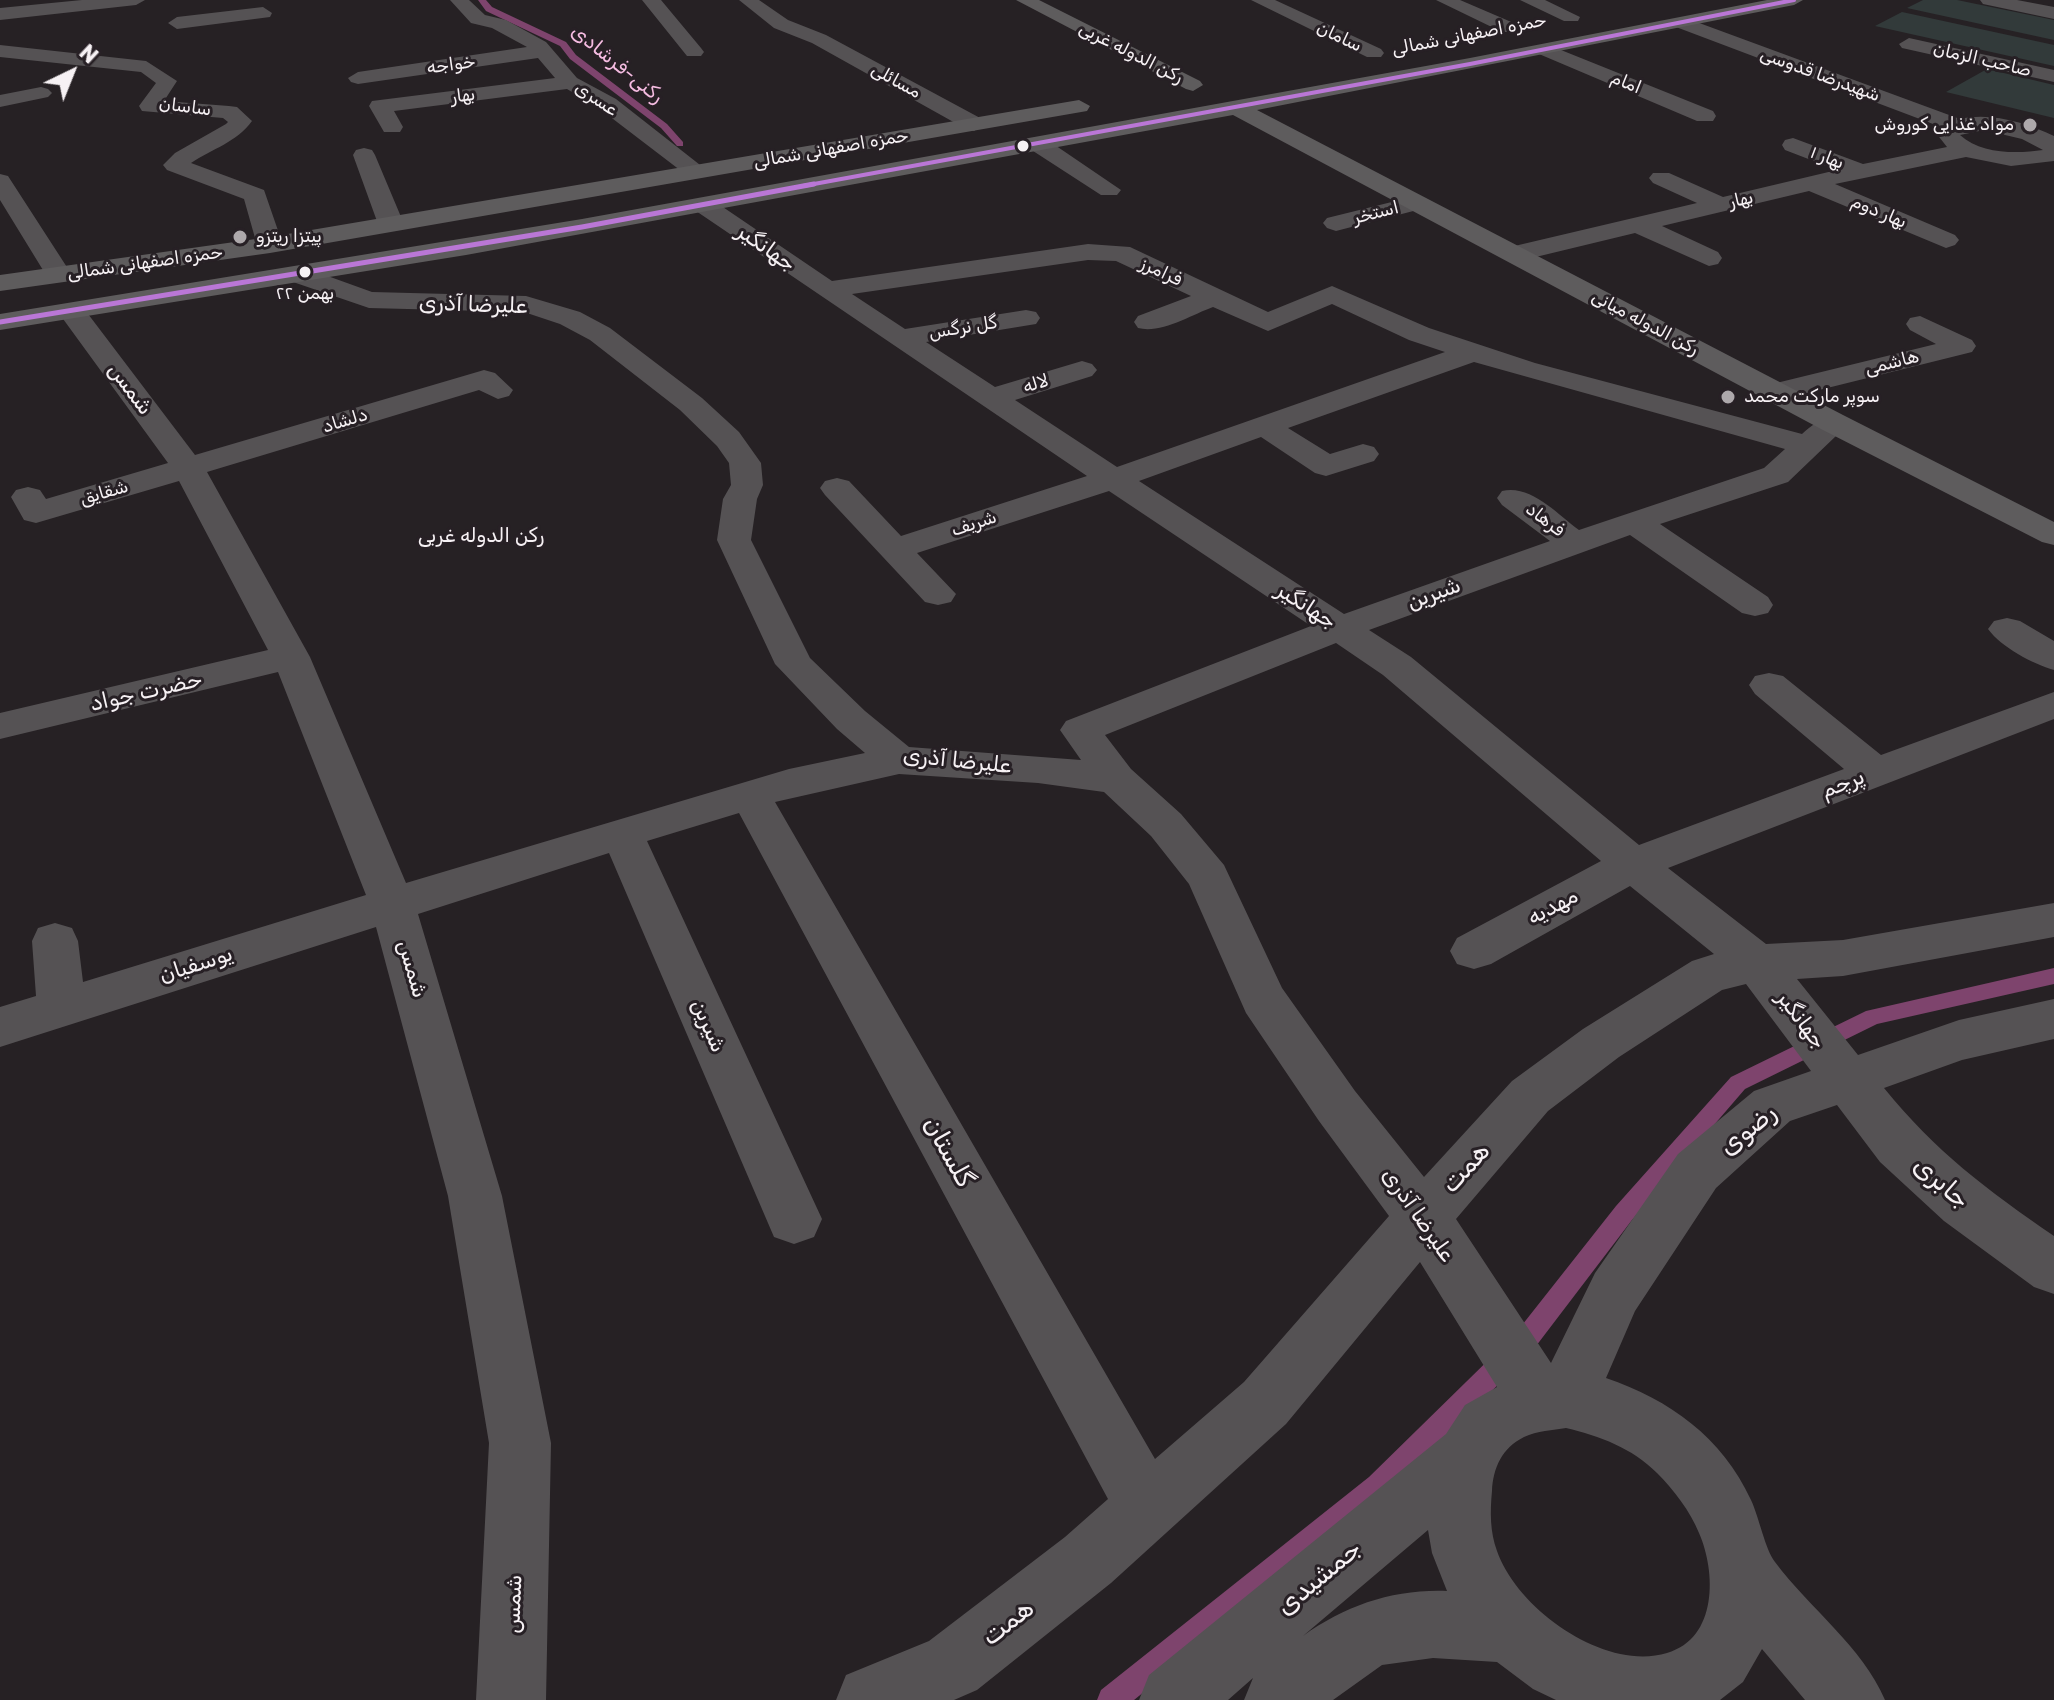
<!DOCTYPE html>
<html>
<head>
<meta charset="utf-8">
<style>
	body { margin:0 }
	#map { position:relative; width:2054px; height:1700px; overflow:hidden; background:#262124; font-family:Rubik,sans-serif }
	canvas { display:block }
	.north { position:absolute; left:32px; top:32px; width:80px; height:80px; -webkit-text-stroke:6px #272025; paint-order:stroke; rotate:43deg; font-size:22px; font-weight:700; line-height:32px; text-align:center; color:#f6f1f4 }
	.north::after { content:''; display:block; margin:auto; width:28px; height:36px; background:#f6f1f4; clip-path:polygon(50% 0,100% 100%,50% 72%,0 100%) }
</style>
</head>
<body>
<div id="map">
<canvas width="2054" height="1700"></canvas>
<div class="north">N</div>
</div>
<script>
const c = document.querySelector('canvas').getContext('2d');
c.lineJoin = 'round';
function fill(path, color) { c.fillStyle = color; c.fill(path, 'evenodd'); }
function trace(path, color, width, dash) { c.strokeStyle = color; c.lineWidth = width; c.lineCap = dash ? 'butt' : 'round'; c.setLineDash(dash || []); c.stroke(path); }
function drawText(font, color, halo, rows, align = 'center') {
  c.font = font + ' Rubik,"Noto Naskh Arabic",sans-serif'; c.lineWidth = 6; c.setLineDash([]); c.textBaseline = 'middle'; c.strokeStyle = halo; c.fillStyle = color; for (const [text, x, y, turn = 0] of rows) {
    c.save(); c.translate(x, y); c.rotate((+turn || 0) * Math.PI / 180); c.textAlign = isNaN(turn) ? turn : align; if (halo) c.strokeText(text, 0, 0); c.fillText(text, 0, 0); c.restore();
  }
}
fill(new Path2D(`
	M478 0H486L492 7 566 42 576 55 667 124 683 142V146H677L661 128 570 59 560 46 486 11Z
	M2054 968V984L1877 1024 1745 1089 1632 1220 1533 1350 1387 1495 1134 1700H1097L1101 1690 1369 1477 1515 1334 1616 1206 1731 1077 1866 1011Z`), '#7e446d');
fill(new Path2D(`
	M1923 0H1957L2054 20V40L1907 8Z
	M1902 12 2054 45V66L1875 26Z
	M1987 69 2054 85V118L1946 92Z`), '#323a3a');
fill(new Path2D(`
	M82 0H145L136 5 0 20V8Z
	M450 0H469L485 15 506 20 546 42 577 78 616 99 709 172 705 177H689L600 109 567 89 394 111 403 127 400 132H384L369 106 372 101 555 78 538 58 358 84 351 82 348 78 358 72 527 47 492 28 471 23Z
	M642 0H661L701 48 704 52 701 56H687Z
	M739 0H759L788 20 826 35 982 119 985 124 974 131 966 129 812 43 774 28Z
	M1251 0H1275L1381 49 1384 53 1381 57H1367Z
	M1436 0H1460L1516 24 1519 28 1516 32H1502Z
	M1520 0H1545L1580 17 1578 21H1564Z
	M1980 0H2017L2054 7V19L1983 4Z
	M263 7 272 13 270 17 177 29 168 23 177 17Z
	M1683 17 1960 119C1991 112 2027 123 2054 136V161L2011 166 1966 157 1835 184 1955 235 1959 240 1955 245 1946 248 1809 191 1662 226 1718 252 1722 258 1718 264 1709 266 1635 233 1515 262 1506 260 1502 254 1506 248 1697 203 1653 183 1649 178 1653 173H1669L1723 197 1837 170 1785 150 1782 145 1785 140 1793 138 1863 164 1947 147 1936 133 1941 127 1676 27 1674 23ZM1984 130 2022 139 2043 150C2016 154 1981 154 1960 135Z
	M1909 38 2054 70V82L1902 48 1899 44Z
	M1546 44 1713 111 1716 116 1713 121H1697L1539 54 1536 50 1539 46Z
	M0 45 146 61 177 81 164 101 229 106 237 107 252 121C237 142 212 149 191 163L264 190 283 245 279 250H261L257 245 244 199 167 170 163 165 175 153 226 124 228 122 223 118 142 111 139 106 156 83 141 72 0 57Z
	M41 87 48 89 52 93 48 97 0 107V95Z
	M1038 137 1046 139 1121 190 1117 195H1101L1030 149 1027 144 1030 139Z
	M364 148 372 150 375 155 404 224 400 229H382L378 224 353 155 356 150Z
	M0 174 8 176 72 275 68 281H50L46 275 0 200Z
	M1416 196 1425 198 1428 203 1425 208 1336 231 1327 228 1323 223 1327 218Z
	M705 199 714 201 832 281 1088 244 1130 247 1268 312 1332 286 1429 328 1535 363 1802 434C1814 423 1820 418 1836 422L1841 429 1836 436 1788 482 1660 524 1768 597 1773 605 1768 613 1755 616 1742 613 1630 535 1369 630 1411 657 1639 845 1844 769 1755 694 1749 685 1755 676 1769 673 1783 676 1881 755 2054 692V719L1668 868 1766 944 1843 940 2054 903V937L1843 976 1797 979 1858 1055 1959 1020 2054 999V1039L1962 1060 1884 1088C1935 1151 1987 1190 2054 1236V1294L2034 1287 1944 1221 1880 1162 1837 1105 1790 1121 1716 1188 1635 1311 1606 1378C1670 1400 1722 1437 1751 1500 1759 1517 1765 1549 1775 1562 1810 1609 1862 1646 1885 1700H1805L1762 1649 1743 1682 1720 1700H1556L1533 1689 1497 1662 1433 1658 1382 1665 1333 1700H1244L1253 1678 1228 1700H1139L1149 1675 1446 1434 1465 1405 1497 1387 1420 1262 1286 1424 1111 1583 977 1690 954 1700H836L846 1675 929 1641 1065 1537 1108 1499 739 813 647 841 822 1219 814 1237 794 1244 774 1237 609 853 418 914 502 1196 551 1443 546 1700H476L489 1443 448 1196 376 927 0 1047V1007L36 996 32 941 38 928 55 923 72 928 78 941 83 982 366 895 278 672 0 739V713L268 650 179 481 36 523 24 520 11 497 16 490 28 487 40 490 46 499 168 463 58 312 62 306 72 304 82 306 195 455 484 370 495 373 513 390 509 396 498 399 479 390 207 472 310 657 406 883 789 769 865 753 837 729 775 664 717 540 723 499 731 485 729 463 717 446 680 410 590 340 560 324 524 312 369 308 293 282 289 276 293 270H311L372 292 526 296 580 312 610 328 702 398 739 432 761 463 763 485 757 499 751 540 810 658 865 711 909 747 1081 760 1060 730 1066 721 1311 626 1109 491 917 553 956 594 951 602 938 605 925 602 825 495 820 488 825 481 837 478 849 481 901 536 1087 476 696 211 693 206 696 201ZM1088 260 1116 261 1191 296 1138 316 1134 322 1138 328C1161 334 1191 315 1213 307L1268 331 1332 304 1409 340 1445 352 1117 467 1015 400 1092 376 1097 370 1092 364 1082 361 995 387 926 342 1036 324 1040 318 1036 312 1026 310 905 329 852 294ZM1474 362 1785 449 1764 468 1579 530C1557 514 1531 484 1502 491L1497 498 1502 505 1550 541 1344 614 1139 481 1261 437 1315 473 1326 476 1374 461 1379 454 1374 447 1363 444 1330 454 1288 428ZM1336 643 1383 675 1601 861 1457 938 1450 951 1457 964 1474 969 1491 964 1630 886 1714 954 1692 961 1583 1029 1512 1081 1424 1177 1355 1091 1282 988 1224 865 1181 814 1131 769 1105 735ZM899 774 1038 783 1104 792 1151 836 1189 884 1246 1013 1319 1121 1389 1216 1244 1382 1155 1459 775 802ZM1746 984 1811 1071 1754 1091 1678 1154 1595 1273 1551 1363 1456 1219 1548 1111 1619 1057 1722 990ZM1566 1428C1600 1436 1632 1448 1657 1473 1674 1490 1690 1511 1699 1533 1716 1572 1718 1638 1667 1653 1605 1672 1517 1609 1497 1551 1490 1532 1490 1512 1492 1491 1493 1468 1502 1448 1524 1437 1537 1431 1553 1430 1566 1428ZM1428 1530 1432 1553 1447 1591C1394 1589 1346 1605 1303 1636Z
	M1920 316 1972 340 1976 346 1972 352 1775 401 1764 398 1760 392 1764 386 1936 344 1910 330 1906 324 1910 318Z
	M2007 618 2020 621 2054 641V670C2033 664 2001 647 1988 629L1994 621Z`), '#555254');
fill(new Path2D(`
	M1016 0H1039L1200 81 1203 85 1193 91 1186 89Z
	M1767 0H1803L1794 5 1257 110 1843 415 2054 522V545L2042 542 1821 429 1233 115 466 255 0 330V314L582 219 1470 58Z
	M1079 100 1090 106 1087 111 270 253 0 291V275L270 237Z`), '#5e5c5d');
trace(new Path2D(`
	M803 186 1470 64 1794 0`), '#ba77d6', 4);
trace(new Path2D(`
	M0 322 582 227 814 184`), '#ba77d6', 5);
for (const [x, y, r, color] of [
	[2030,125,8,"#ada8ab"],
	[1023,146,7,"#f6f1f4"],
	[240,237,8,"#ada8ab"],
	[305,272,7,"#f6f1f4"],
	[1728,397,8,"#ada8ab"]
]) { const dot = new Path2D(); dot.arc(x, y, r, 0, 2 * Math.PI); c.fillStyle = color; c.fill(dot); trace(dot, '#272025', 3); }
drawText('18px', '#f6f1f4', '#272025', [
	["حمزه اصفهانی شمالی",1469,35,-11],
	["سامان",1339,37,25],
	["رکن الدوله غربی",1131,53,27],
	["صاحب الزمان",1982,60,13],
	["خواجه",451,65,-8],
	["شهیدرضا قدوسی",1820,75,20],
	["مسائلی",896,81,29],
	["امام",1626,83,22],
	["بهار",463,96,-7],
	["عسری",596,99,33],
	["ساسان",185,107,7],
	["حمزه اصفهانی شمالی",831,149,-10],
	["بهار ۱",1827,158,21],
	["بهار",1741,200,-13],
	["بهار دوم",1879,212,23],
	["استخر",1376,213,-14],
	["حمزه اصفهانی شمالی",145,263,-8],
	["فرامرز",1161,272,25],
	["رکن الدوله میانی",1645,323,28],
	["گل نرگس",963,328,-9],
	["هاشمی",1892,363,-14],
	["لاله",1036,384,-17],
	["دلشاد",345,421,-17],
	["شقایق",104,493,-16],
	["فرهاد",1545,520,37],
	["شریف",974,524,-18]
]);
drawText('18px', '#f6f1f4', '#272025', [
	["مواد غذایی کوروش",2014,125,"right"],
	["پیتزا ریتزو",256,237],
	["سوپر مارکت محمد",1744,397]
], 'left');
drawText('18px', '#f6f1f4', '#272025', [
	["۲۲ بهمن",305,294]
]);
drawText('italic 20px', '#f5bce1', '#272025', [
	["رکنی-فرشادی",617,64,39]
]);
drawText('20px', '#f6f1f4', '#272025', [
	["رکن الدوله غربی",481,536]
]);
drawText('22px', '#f6f1f4', '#272025', [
	["جهانگیر",766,248,35],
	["علیرضا آذری",473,305,2],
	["شمس",130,389,53],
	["شیرین",1434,594,-20],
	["جهانگیر",1306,606,33],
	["حضرت جواد",146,692,-13],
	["علیرضا آذری",957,761,6],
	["پرچم",1843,784,-21],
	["مهدیه",1553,907,-28],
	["یوسفیان",196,965,-18],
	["شمس",412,969,74],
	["جهانگیر",1801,1020,53],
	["شیرین",708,1026,66],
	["علیرضا آذری",1418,1215,55],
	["شمس",514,1604,-88]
]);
drawText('26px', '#f6f1f4', '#272025', [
	["رضوی",1748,1130,-39],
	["گلستان",948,1152,61],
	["همت",1466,1168,-48],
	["جابری",1941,1183,41],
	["جمشیدی",1319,1578,-40],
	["همت",1008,1623,-38]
]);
</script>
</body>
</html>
